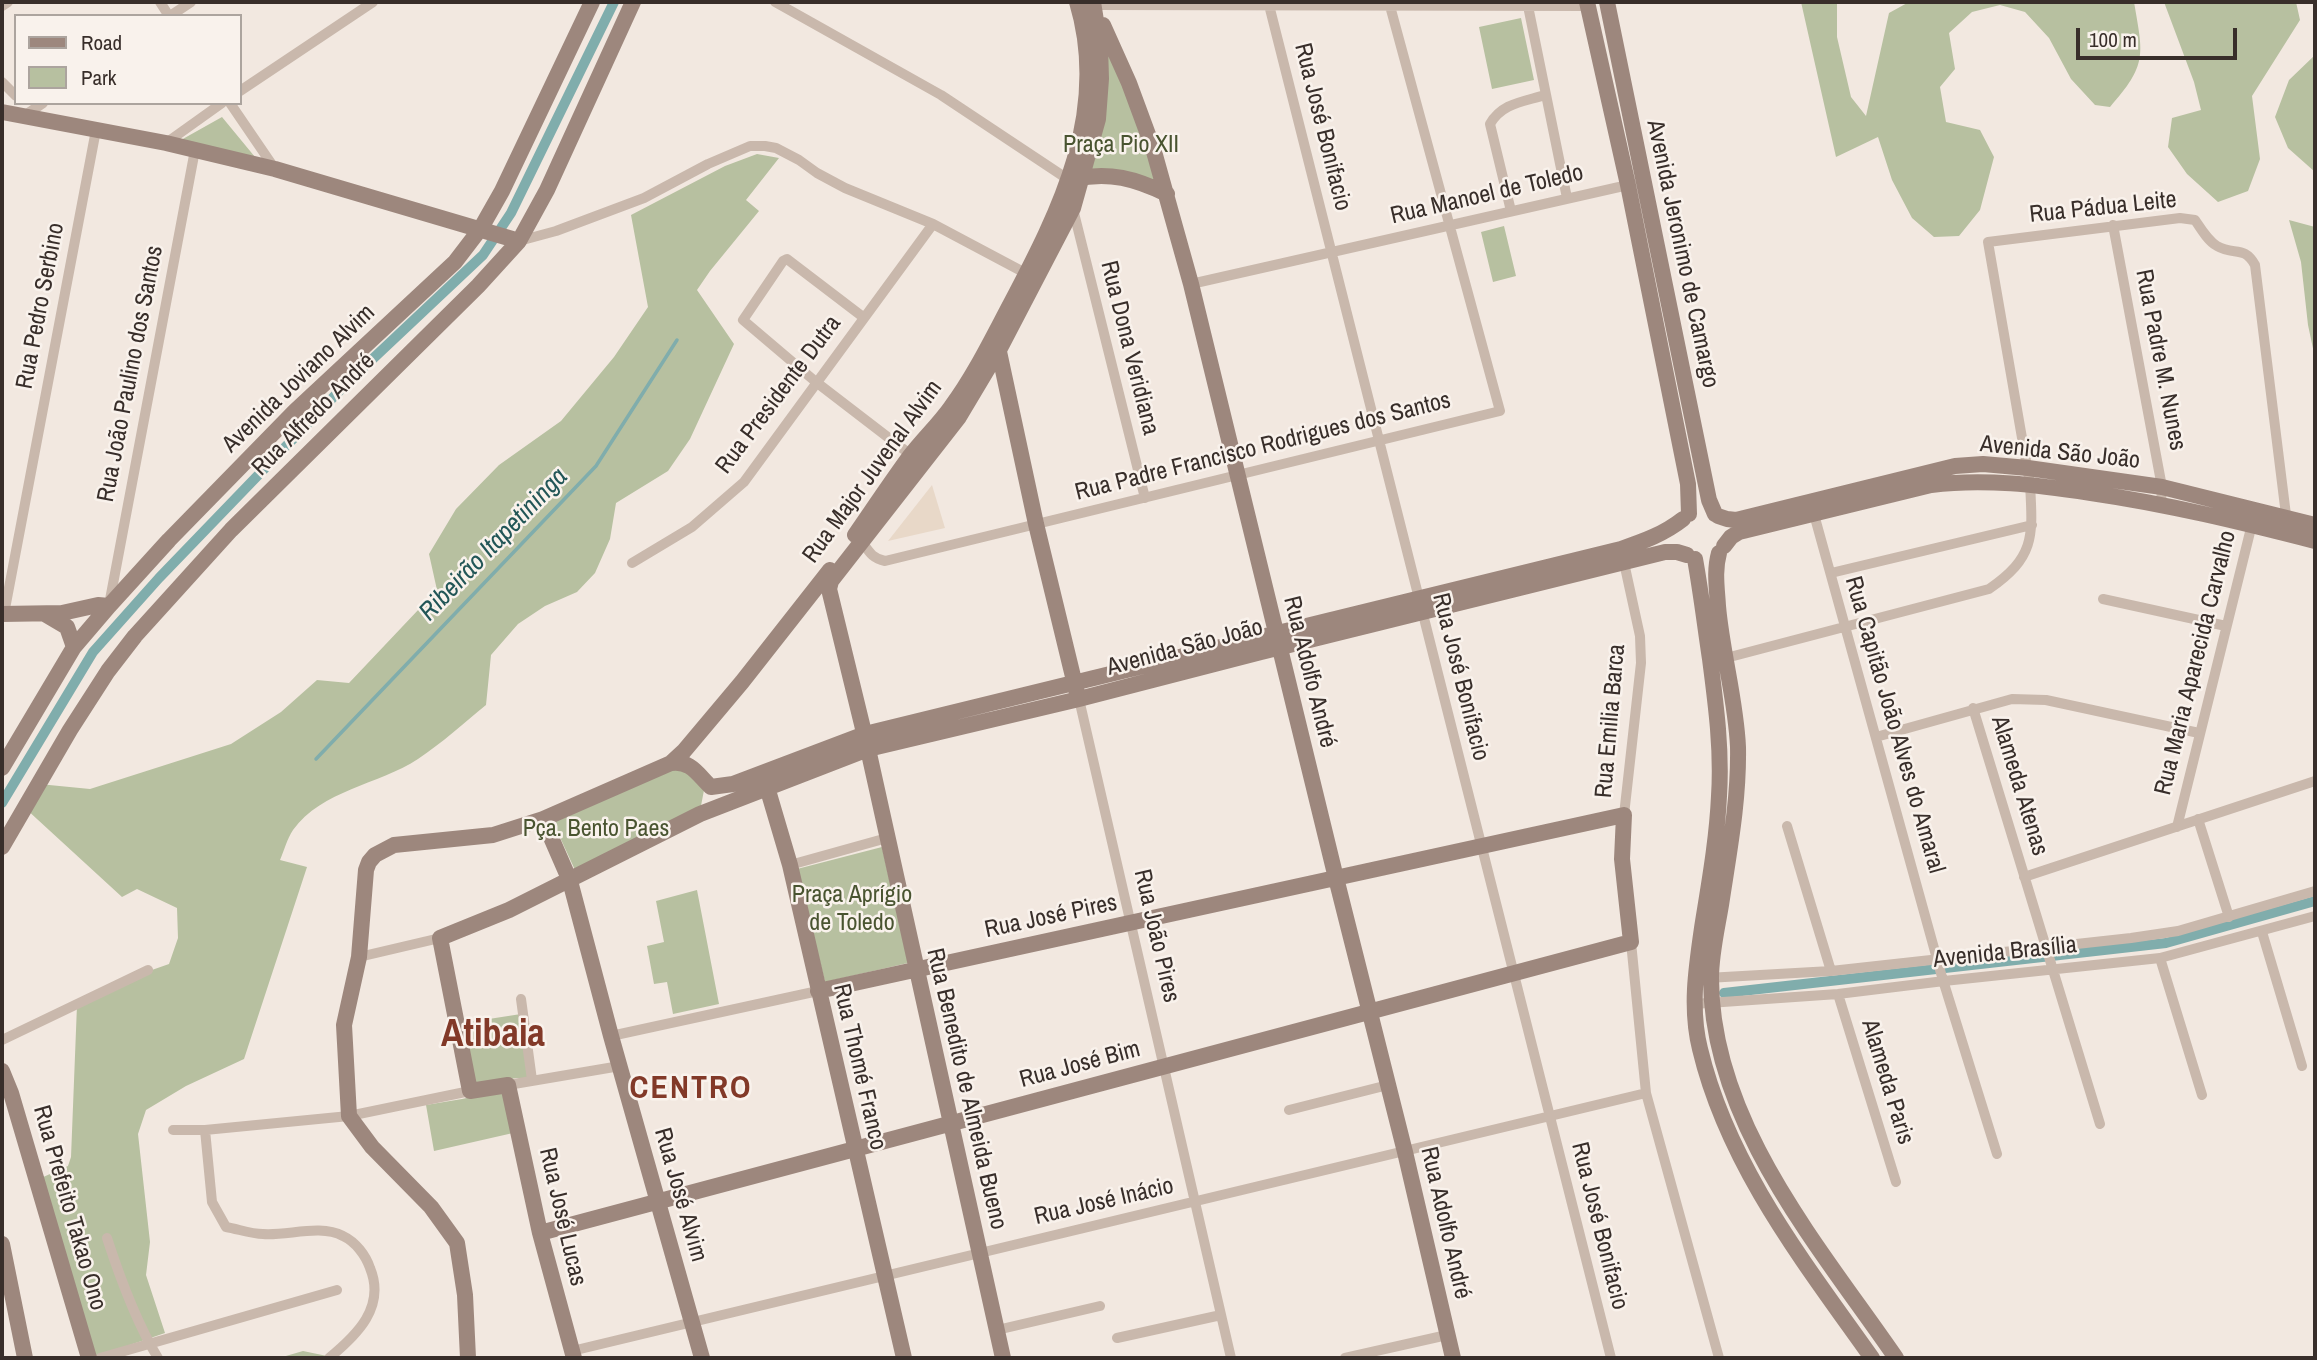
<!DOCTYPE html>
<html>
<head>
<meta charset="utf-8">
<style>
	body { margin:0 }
	#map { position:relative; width:2317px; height:1360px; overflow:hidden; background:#f2e8e0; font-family:"Archivo Narrow",sans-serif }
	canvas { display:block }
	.frame { position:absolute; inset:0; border:4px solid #382e2a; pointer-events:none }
	.legend { position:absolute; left:14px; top:14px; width:228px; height:91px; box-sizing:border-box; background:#f9f2ec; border:2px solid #aca49e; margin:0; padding:9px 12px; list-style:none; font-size:21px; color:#382e2a }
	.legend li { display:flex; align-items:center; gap:14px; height:35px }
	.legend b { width:35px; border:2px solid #aca49e }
	.scale { position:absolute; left:2076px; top:28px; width:161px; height:32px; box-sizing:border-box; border:4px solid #382e2a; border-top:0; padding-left:9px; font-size:21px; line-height:24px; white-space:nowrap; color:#382e2a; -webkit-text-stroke:5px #f9f2ec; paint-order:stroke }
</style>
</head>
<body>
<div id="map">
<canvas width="2317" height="1360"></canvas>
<div class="frame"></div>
<ul class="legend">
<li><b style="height:9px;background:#9d877d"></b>Road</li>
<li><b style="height:19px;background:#b7c0a0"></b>Park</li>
</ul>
<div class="scale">100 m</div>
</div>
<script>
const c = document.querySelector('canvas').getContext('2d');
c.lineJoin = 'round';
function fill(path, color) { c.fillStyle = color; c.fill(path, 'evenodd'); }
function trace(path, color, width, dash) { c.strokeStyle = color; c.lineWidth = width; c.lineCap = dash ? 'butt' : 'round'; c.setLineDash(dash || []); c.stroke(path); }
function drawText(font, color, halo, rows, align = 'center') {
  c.font = font + ' "Archivo Narrow",sans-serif'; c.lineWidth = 5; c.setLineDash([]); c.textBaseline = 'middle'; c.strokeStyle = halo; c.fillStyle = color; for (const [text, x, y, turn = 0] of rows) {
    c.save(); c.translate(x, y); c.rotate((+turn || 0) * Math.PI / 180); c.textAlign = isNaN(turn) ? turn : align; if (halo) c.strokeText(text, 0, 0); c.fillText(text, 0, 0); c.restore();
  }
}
fill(new Path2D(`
	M1801 2H1837V37L1851 97 1866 116 1889 13 1909 2H2134C2143 55 2148 64 2110 107L2095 105 2071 79 2049 38 2025 12 2000 5 1972 12 1949 33 1955 69 1940 87 1946 122 1980 130 1994 157 1980 210 1959 236 1934 237 1912 218 1892 180 1878 137 1836 157Z
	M2164 2H2296L2300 20 2252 96 2260 159 2248 191 2218 202 2187 174 2168 147 2172 118 2201 110 2194 82Z
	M1097 16 1164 191 1085 175Z
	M1521 18 1534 80 1492 89 1479 27Z
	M2315 55V172L2288 148 2275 117 2289 80Z
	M222 117 255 157 181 140Z
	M757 154 779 158 746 200 759 211 710 271 697 290 734 344 690 439 668 471 616 503 610 539 595 573 577 592 545 606 518 624 491 655 486 705C464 723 442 743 418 759 378 785 322 790 293 830 287 839 284 851 280 860L307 867 244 1059 186 1086 146 1110 138 1134 150 1242 146 1275 165 1333 92 1358 41 1178 68 1166 71 1157 77 1005 149 971 169 964 178 938 177 908 137 889 122 897 25 808 39 784 90 789 231 744 281 712 317 680 349 683 437 590 429 554 456 509 499 465 561 421 614 357 648 307 631 215 725 166Z
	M2289 220 2315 227V358L2308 325 2301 262Z
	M1504 226 1516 276 1493 282 1481 232Z
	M678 763 705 785 700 811 575 870 552 820Z
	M882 847 908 963 825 982 797 869Z
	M697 890 719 1004 673 1014 667 982 654 984 647 946 664 942 656 901Z
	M521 1014 528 1078H516L475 1086 463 1023Z
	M502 1090 513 1133 434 1151 426 1105 462 1099Z
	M303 1351 327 1356 323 1358H279Z`), '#b7c0a0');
fill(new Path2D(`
	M932 485 945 528 888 541Z`), '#e8d8c8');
trace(new Path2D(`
	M316 759 596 466 677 340`), '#80adac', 3.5);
trace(new Path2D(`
	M2 803 93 652 159 578 346 384 483 255 511 213 614 2
	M1724 993 2166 943 2315 901`), '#80adac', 10);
trace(new Path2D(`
	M160 2 169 16
	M775 2 941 95 1069 180
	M1094 5 1588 6
	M1269 5 1611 1358
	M2 6 8 2
	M1528 6 1567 198
	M170 16 191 2
	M2 82 16 96
	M240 91 373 2
	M230 103 275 169
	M24 116 43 103
	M166 143 222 103
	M1073 209 1145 498
	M1511 211 1490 124C1502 103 1523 102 1545 95
	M2113 225 2162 487 2161 503
	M519 241 556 231 644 198 708 164 750 146H765L776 148 799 160 817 173 845 188 933 224 1029 275
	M1191 284 1628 185
	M863 317 787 259 783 261 743 320 816 382 911 455 915 456
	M1812 507 1942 977 1997 1154
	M859 538C868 549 870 558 885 561L1500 411 1390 6
	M1623 558 1640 636 1641 663 1624 815
	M632 563 692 527 744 482 933 224
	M1831 573 2032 525
	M2103 599 2226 626
	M109 605 195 150
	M4 614 96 130
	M1726 658 1989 589C2035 557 2033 537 2030 484L1988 242 2180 218 2195 220C2201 229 2208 241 2217 246 2234 256 2244 245 2255 265L2287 523
	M1079 699 1231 1358
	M1973 708 2100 1124
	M1876 737 2012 699 2046 700 2199 733
	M2198 819 2229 917
	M1787 826 1831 971
	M2177 827 2253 520
	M790 865 887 838
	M2024 877 2315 781
	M2262 932 2302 1066
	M1631 942 1646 1093 1719 1358
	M359 957 440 938
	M2160 958 2202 1095
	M1707 978 1831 971 2131 938 2178 931 2315 891
	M1838 994 1896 1182
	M521 999 532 1080
	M1694 1004 1838 994 1944 981 2160 958 2315 916
	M611 1036 818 991
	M2 1040 148 970
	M508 1085 620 1066
	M1289 1110 1388 1085
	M173 1130H205L349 1116 470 1091
	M205 1130 212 1202 226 1227C238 1229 251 1234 263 1234 288 1236 320 1224 343 1236 356 1242 366 1256 370 1268 386 1307 357 1335 329 1358
	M107 1238C120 1278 136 1322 158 1358
	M997 1330 1100 1306
	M1117 1338 1221 1315
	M572 1351 1646 1093
	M100 1358 337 1290
	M1345 1358 1447 1335`), '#c9b8ac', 10);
trace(new Path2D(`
	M1587 2 1628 185 1688 484 1689 514
	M1607 2 1709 500 1715 514
	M1103 25 1129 83 1153 148 1191 284 1336 878 1405 1152 1453 1358
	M2 112 166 143 275 169 519 241
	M1075 179C1109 171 1136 179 1167 194
	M998 347 1036 524 1077 693
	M1718 516 1727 519 1736 520 1955 466 1983 464 2028 468 2162 487 2315 525
	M855 535C873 509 891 482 910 456 923 439 939 424 951 407 974 376 992 339 1010 305 1060 210 1110 112 1077 2
	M1724 546 1731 537 1739 532 1931 485C1985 478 2037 485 2091 493 2167 504 2241 522 2315 541
	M1719 553C1714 571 1717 588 1718 606 1722 653 1736 700 1738 747 1739 801 1729 852 1721 905 1717 929 1711 954 1711 978 1711 1122 1819 1246 1896 1358
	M1695 559C1701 592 1705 626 1710 659 1716 705 1722 750 1719 796 1717 840 1709 884 1702 928 1696 969 1690 1009 1700 1049 1728 1166 1804 1262 1872 1358
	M2 614 62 613 98 605 109 606
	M45 614 67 627 74 647
	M671 763 684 751 742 682 830 570
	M2 768 74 647 109 606 169 540 295 411 455 262 481 228 502 191 592 2
	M767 787 790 865 904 1358
	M543 819 570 881 611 1036 702 1358
	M2 847 70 730 108 671 135 636 231 530 478 286 519 241 547 190 633 2
	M2 1071 11 1093 89 1358
	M540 1233 1631 942 1622 859 1624 815 818 991
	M2 1244 25 1358
	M468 1358 465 1295 457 1243 431 1207 372 1147 349 1116 344 1025 359 957 366 870 369 862 375 855 394 845 493 835 543 819 671 763C691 760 698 775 711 787L733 784 865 734 1621 549C1644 541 1664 534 1683 519
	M574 1358 540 1233 508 1085 470 1091 440 938 509 910 700 814 868 749 1079 699 1261 652 1665 552H1677L1687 555
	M1003 1358 868 749 829 589 831 581 959 417 999 350 1073 208 1098 119 1101 79 1100 46 1093 2`), '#9d877d', 16);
drawText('24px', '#382e2a', '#f9f2ec', [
	["Rua José Bonifacio",1322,127,76],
	["Rua Manoel de Toledo",1487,195,-13],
	["Rua Pádua Leite",2103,208,-6],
	["Avenida Jeronimo de Camargo",1682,254,78],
	["Rua Pedro Serbino",41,306,-79],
	["Rua Dona Veridiana",1129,348,76],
	["Rua Padre M. Nunes",2160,360,79],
	["Rua João Paulino dos Santos",131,374,-79],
	["Avenida Joviano Alvim",299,379,-44],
	["Rua Presidente Dutra",779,395,-53],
	["Rua Alfredo André",314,415,-45],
	["Rua Padre Francisco Rodrigues dos Santos",1263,447,-14],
	["Avenida São João",2060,453,6],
	["Rua Major Juvenal Alvim",873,472,-54],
	["Avenida São João",1185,648,-15],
	["Rua Maria Aparecida Carvalho",2196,663,-76],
	["Rua Adolfo André",1309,672,76],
	["Rua José Bonifacio",1460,677,76],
	["Rua Emilia Barca",1611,721,-85],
	["Rua Capitão João Alves do Amaral",1894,725,74],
	["Alameda Atenas",2019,786,73],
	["Rua José Pires",1051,917,-12],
	["Rua João Pires",1156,936,77],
	["Avenida Brasília",2005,953,-6],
	["Rua José Bim",1080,1065,-15],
	["Rua Thomé Franco",859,1067,77],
	["Alameda Paris",1887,1082,73],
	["Rua Benedito de Almeida Bueno",966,1089,77],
	["Rua José Alvim",680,1195,74],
	["Rua José Inácio",1104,1202,-13],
	["Rua Prefeito Takao Ono",69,1208,74],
	["Rua José Lucas",562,1217,77],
	["Rua Adolfo André",1445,1223,77],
	["Rua José Bonifacio",1599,1226,76]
]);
drawText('24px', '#495430', '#f9f2ec', [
	["Praça Pio XII",1121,146],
	["Pça. Bento Paes",596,830],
	["Praça Aprígio",852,896],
	["de Toledo",852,924]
]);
drawText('italic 26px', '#225657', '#f9f2ec', [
	["Ribeirão Itapetininga",494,545,-46]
]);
c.letterSpacing = '2px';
drawText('bold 32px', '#823928', '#f9f2ec', [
	["CENTRO",691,1089]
]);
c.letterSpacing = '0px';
drawText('bold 38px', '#823928', '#f9f2ec', [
	["Atibaia",493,1036]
]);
</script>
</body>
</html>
